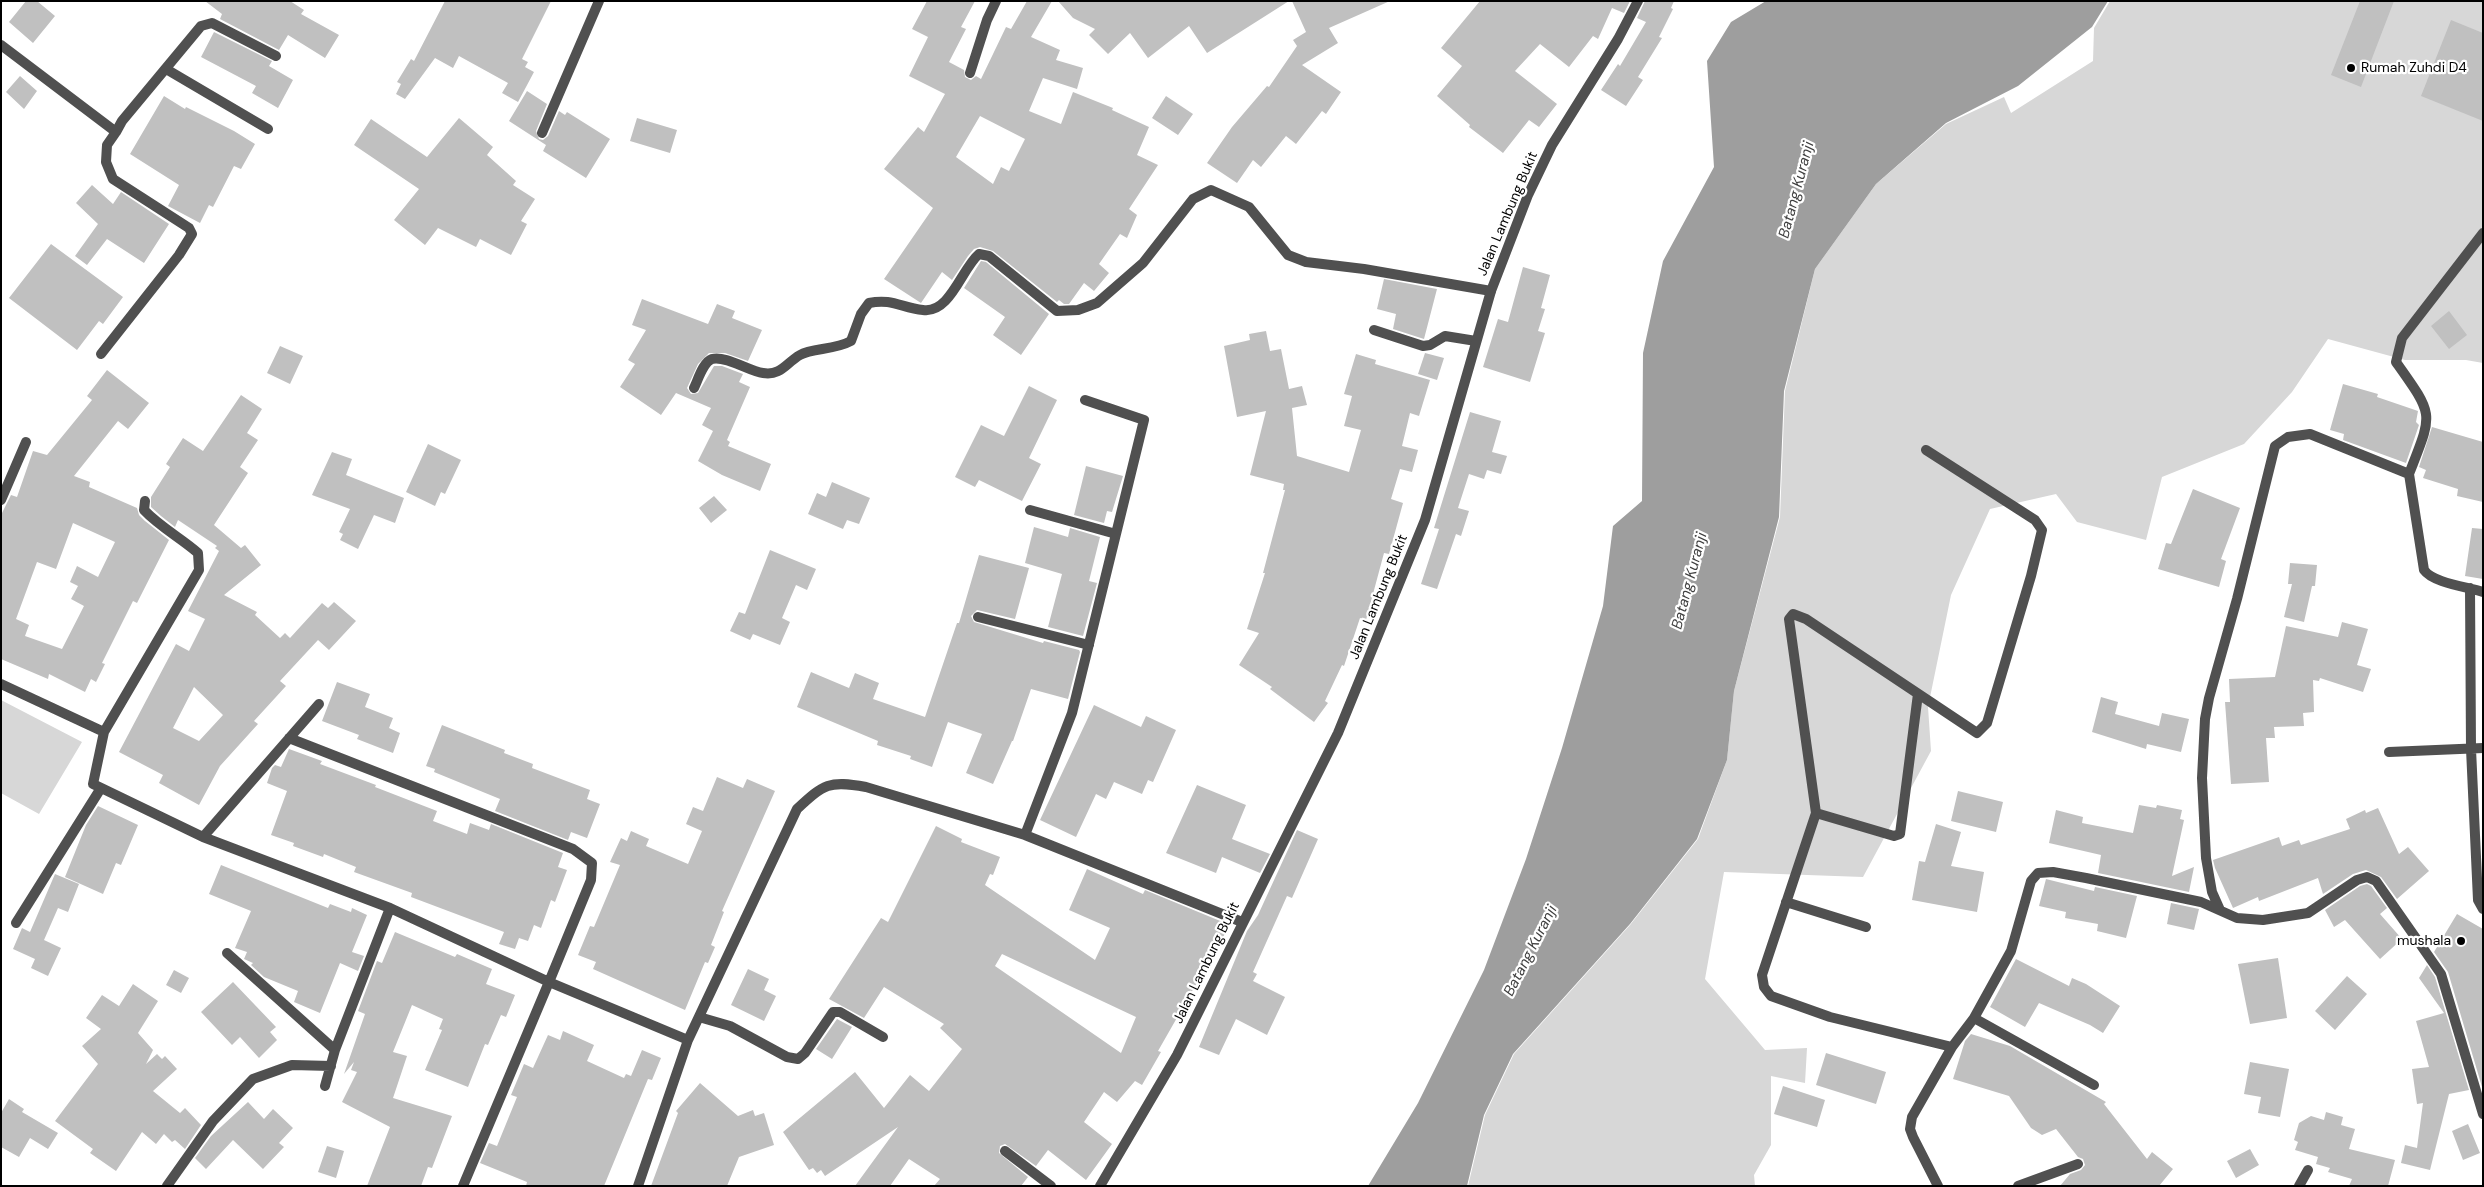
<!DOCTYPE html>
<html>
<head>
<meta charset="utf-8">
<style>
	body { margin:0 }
	#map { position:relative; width:2484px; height:1187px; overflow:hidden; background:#fff; font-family:"DM Sans",sans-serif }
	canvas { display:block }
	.frame { position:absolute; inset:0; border:2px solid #000; pointer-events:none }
</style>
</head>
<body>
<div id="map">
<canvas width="2484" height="1187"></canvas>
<div class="frame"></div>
</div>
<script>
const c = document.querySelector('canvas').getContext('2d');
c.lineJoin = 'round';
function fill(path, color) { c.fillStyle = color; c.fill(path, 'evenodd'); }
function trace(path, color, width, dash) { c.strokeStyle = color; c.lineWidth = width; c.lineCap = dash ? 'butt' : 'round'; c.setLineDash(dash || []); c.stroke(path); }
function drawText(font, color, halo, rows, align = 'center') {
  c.font = font + ' "DM Sans",sans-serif'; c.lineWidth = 4.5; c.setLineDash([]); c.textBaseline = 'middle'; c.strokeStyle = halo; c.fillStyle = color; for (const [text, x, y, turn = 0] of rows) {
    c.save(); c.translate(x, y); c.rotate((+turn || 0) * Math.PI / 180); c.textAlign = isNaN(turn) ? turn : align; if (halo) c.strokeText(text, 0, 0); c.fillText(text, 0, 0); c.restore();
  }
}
fill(new Path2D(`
	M2110 1H2483V363L2466 360H2405L2328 339 2292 392 2244 444 2162 477 2146 540 2077 522 2056 494 1990 509 1951 595 1928 707 1931 751 1863 877 1724 872 1705 979 1765 1050 1807 1048 1805 1083 1771 1076V1145L1754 1175 1755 1186H1468L1485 1115 1514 1054 1630 925 1698 839 1727 760 1734 691 1780 517 1785 391 1815 269 1876 184 1946 124 2004 97 2011 113 2093 61 2094 28Z
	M1 700 82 742 39 814 1 793Z`), '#d7d7d7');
fill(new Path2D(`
	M1766 1H2108L2092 27 2018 86 1946 123 1876 184 1815 269 1784 391 1779 517 1734 691 1727 760 1697 839 1630 924 1513 1054 1484 1115 1467 1186H1368L1418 1103 1484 970 1526 859 1562 748 1603 606 1613 526 1642 501 1643 353 1663 261 1714 167 1707 61 1731 22Z`), '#9e9e9e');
fill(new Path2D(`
	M26 1H37L55 16 33 43 9 22Z
	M205 1H290L304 10 301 14 339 35 325 58 288 35 279 50 220 19 222 14Z
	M445 1H551L522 59 528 62 525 67 534 72 518 102 502 93 508 83 459 56 453 68 435 58 405 99 396 94 401 84 397 82 411 59 414 61Z
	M927 1H975L961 27 966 29 949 62 964 70 965 77 971 80 976 76 981 79 1006 27 1011 29 1027 1H1052L1031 37 1060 50 1056 60 1083 68 1077 89 1043 78 1029 111 1061 124 1073 92 1113 108 1112 110 1149 127 1137 155 1158 165 1129 209 1137 215 1127 238 1120 234 1099 264 1109 273 1094 291 1084 283 1069 304H1064L1059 300 1057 302 993 251 980 247 974 249 968 256 952 280 942 272 921 303 884 279 933 208 884 169 918 127 924 132 945 94 909 76 928 37 912 29ZM980 116 1025 139 1009 171 1001 167 993 184 956 157Z
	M1058 1H1289L1207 53 1189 26 1148 58 1130 33 1108 54 1089 35 1095 29 1073 18Z
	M1292 1H1390L1329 28 1338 43 1302 65 1341 92 1326 114 1322 111 1296 144 1286 136 1261 167 1253 160 1237 183 1207 163 1232 127 1267 86 1269 87 1297 46 1293 40 1306 32Z
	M1480 1H1630L1624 13 1612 8 1598 39 1593 36 1569 67 1540 44 1515 71 1557 104 1539 127 1529 120 1503 153 1469 127 1470 125 1437 96 1462 66 1441 48Z
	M1645 1H1674L1671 8 1673 9 1659 37 1662 38 1638 77 1643 80 1626 106 1601 90 1618 64 1620 66 1646 22 1637 18Z
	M2360 1H2394L2361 87 2331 75Z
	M2451 20 2483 33V121L2421 96Z
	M214 32 272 61 269 66 293 80 278 108 252 93 256 86 201 57Z
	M20 76 37 91 24 109 6 92Z
	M527 91 547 104 536 131 539 139 543 140 548 136 559 111 565 115 567 112 610 139 586 178 543 151 546 145 509 121Z
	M164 96 185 109 186 107 234 131 255 144 241 169 234 166 213 207 209 205 200 223 168 206 179 185 130 154Z
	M1166 96 1193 114 1178 135 1152 118Z
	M459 118 493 147 487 155 516 181 513 185 535 199 521 221 527 224 511 255 480 239 476 247 438 228 425 245 394 220 419 189 354 145 371 119 427 157Z
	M637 118 677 130 670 153 630 141Z
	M92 185 113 204 121 192 169 224 144 263 107 239 87 265 75 256 98 224 76 203Z
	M51 244 123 297 103 324 99 321 77 350 9 298Z
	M981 261 986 262 1049 314 1021 355 993 335 1005 317 964 288Z
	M1523 267 1550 275 1541 308 1545 309 1538 331 1545 333 1530 382 1483 367 1498 319 1508 322Z
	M1384 279 1437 289 1424 339 1393 329 1396 314 1377 309Z
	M642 299 708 324 717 304 735 311 732 318 762 330 748 361 725 353H709L698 364 687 388 691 394 698 393 714 366H722L743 374 739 382 750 387 727 440 730 442 728 446 771 464 760 491 722 475 698 461 713 431 702 425 711 408 676 393 661 415 620 387 635 364 628 360 646 330 632 325Z
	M2449 311 2467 335 2449 349 2431 326Z
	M1266 331 1270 351 1281 349 1289 389 1302 386 1307 405 1292 408 1297 456 1349 472 1361 430 1344 426 1352 396 1344 394 1356 354 1376 360 1375 364 1430 380 1419 416 1410 413 1402 446 1418 450 1412 472 1400 469 1391 499 1403 503 1389 554 1384 553 1366 620 1360 618 1344 666 1342 665 1325 701 1328 703 1314 722 1270 689 1272 687 1239 665 1259 633 1247 629 1265 573H1263L1285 490H1283L1284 484 1250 475 1266 411 1237 417 1224 346 1250 340 1249 334Z
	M280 346 303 356 290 384 267 373Z
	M1425 353 1444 358 1437 380 1418 374Z
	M107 370 149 403 128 429 118 421 74 476 90 482 89 487 137 508 139 515 145 521 169 540 137 603 133 601 102 663 105 664 96 682 91 679 85 692 49 674 48 679 1 659V515L11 495 17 497 33 451 47 455 92 400 87 396ZM73 523 115 542 98 577 77 566 70 582 78 586 71 599 84 606 62 649 25 636 29 625 16 619 37 562 56 569Z
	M2343 384 2378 394 2377 397 2418 411 2416 422 2419 425 2406 463 2343 440 2344 434 2330 430Z
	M1029 386 1057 400 1029 458 1041 464 1022 501 979 480 975 487 955 477 981 425 1004 436Z
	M241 395 262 409 247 433 258 440 240 467 248 473 214 525 241 548 245 545 261 565 224 595 257 612 255 615 280 638 285 633 290 638 322 603 328 608 334 602 356 621 329 650 318 640 280 681 286 686 254 721 258 724 220 766 199 805 159 783 163 775 119 752 176 644 189 651 205 619 188 611 219 551 215 548 217 546 178 520 175 527 161 516 151 507V497L170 467 166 464 183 438 203 451ZM194 687 223 715 199 741 173 728Z
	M1470 412 1501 421 1492 452 1507 456 1501 474 1487 470 1484 479 1469 474 1458 508 1469 511 1461 536 1456 534 1437 589 1421 584 1439 529 1434 528Z
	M2432 427 2483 442V502L2457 496 2458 489 2423 478 2426 470 2419 467Z
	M428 444 461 460 445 494 441 492 435 506 406 492Z
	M332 452 352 459 346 475 404 498 395 523 374 515 358 549 340 540 343 534 339 532 350 509 312 495Z
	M1086 466 1123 476 1112 512 1107 511 1104 523 1074 515Z
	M832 482 870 498 859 524 847 520 843 529 808 514 817 493 826 497Z
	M2193 489 2240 508 2221 559 2226 561 2219 587 2158 569 2166 543 2171 544Z
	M714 496 727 510 711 523 699 508Z
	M1034 527 1068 537 1070 528 1100 537 1089 581 1097 583 1083 636 1048 627 1062 574 1025 563Z
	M2472 528 2483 529V579L2465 576Z
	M770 550 816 569 807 590 796 585 782 618 790 622 780 645 753 634 750 640 730 631 739 612 745 614Z
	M979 555 1029 568 1015 619 977 610 971 616 974 622 1043 643 1044 641 1079 650 1080 652 1068 699 1031 689 1013 741H1012L993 784 966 773 982 734 948 722 932 767 910 759 911 756 877 745 878 741 797 707 811 672 849 688 855 673 879 683 873 699 925 717 957 623H959Z
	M2290 563 2317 565 2315 586H2312L2304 622 2284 617 2292 584H2288Z
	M2342 622 2368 629 2357 665 2371 669 2363 692 2320 678 2319 681 2313 680 2314 712 2303 713 2304 726 2274 727 2275 738H2266L2269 782 2231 784 2225 702H2230L2229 679 2275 677 2286 626 2338 637Z
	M337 682 370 694 365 707 393 718 389 728 400 733 393 753 357 739 359 735 322 721Z
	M2101 697 2118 702 2115 714 2159 726 2162 713 2189 719 2181 752 2147 744 2146 749 2092 732Z
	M1094 705 1141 727 1146 716 1176 730 1153 782 1148 780 1142 794 1114 782 1106 799 1096 794 1076 837 1040 820Z
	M442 725 505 750 504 753 533 764 532 768 590 790 587 799 600 804 587 838 571 832 568 840 495 811 500 799 434 772 435 769 426 766Z
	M289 749 322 761 320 764 376 785 375 787 437 811 433 821 467 834 470 823 489 830 491 824 563 853 558 867 567 870 555 902 551 900 541 928 534 925 528 941 519 938 515 949 499 944 504 932 411 897 412 893 354 872 356 867 324 854 323 857 293 846 294 843 271 835 287 791 267 783 272 768 275 765 281 767Z
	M717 777 743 788 747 779 775 791 722 911 724 912 711 945 715 947 708 963 705 962 685 1010 593 969 596 962 578 955 590 926 594 927 620 865 610 862 621 838 627 841 631 831 649 839 646 846 688 864 702 831 686 824 693 807 703 811Z
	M1197 785 1246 805 1232 839 1270 854 1260 873 1222 857 1216 873 1166 853Z
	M1958 791 2003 802 1996 832 1951 821Z
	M2139 805 2156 808 2157 805 2182 810 2180 819 2184 820 2172 876 2194 867 2189 892 2098 873 2101 855 2049 843 2056 810 2083 817 2082 823 2133 833Z
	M98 806 138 825 121 865 116 863 103 894 65 877 86 825Z
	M2378 808 2399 854 2408 847 2429 871 2397 899 2381 877 2366 870 2353 874 2323 894 2318 878 2259 901 2258 897 2233 908 2215 868 2213 860 2279 837 2282 846 2299 840 2301 845 2350 829 2346 819 2365 810 2366 813Z
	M1936 824 1961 832 1951 866 1984 872 1977 912 1912 900 1919 861 1925 862Z
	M936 826 962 839 961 842 1000 857 993 875 990 874 985 885 1095 960 1110 928 1069 910 1087 869 1143 894 1145 890 1230 925 1158 1051 1161 1052 1142 1085 1135 1081 1117 1102 1104 1092 1084 1122 1112 1144 1086 1180 1048 1150 1036 1166 1005 1144 1000 1146 999 1153 1028 1177 1021 1186H934L940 1179 909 1159 890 1186H855L898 1127 825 1176 821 1170 817 1173 813 1168 809 1170 783 1132 855 1072 884 1108 910 1075 929 1091 962 1049 940 1028 944 1024 884 987 864 1018 829 999 881 918 888 922ZM1002 954 1136 1017 1121 1053 995 966Z
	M1297 830 1318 839 1292 898 1287 896 1253 972 1257 974 1253 981 1285 997 1267 1035 1236 1019 1219 1055 1199 1047 1247 931 1258 915Z
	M221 865 328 908 330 904 351 912 352 908 367 915 352 952 364 956 358 971 340 963 320 1013 294 1002 298 991 264 977 251 965 253 963 244 959 247 952 235 948 251 911 209 894Z
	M55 874 79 884 68 912 58 908 44 940 61 948 48 976 31 968 35 959 13 949 22 928 30 932Z
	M2046 879 2094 891 2095 887 2137 896 2126 938 2097 931 2098 924 2065 918 2066 912 2039 906Z
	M2367 884 2371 886 2387 908 2380 914 2402 939 2380 959 2345 920 2334 927 2325 910 2360 886Z
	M2171 903 2199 909 2194 930 2167 924Z
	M2457 914 2483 929 2482 1087 2448 972 2434 952Z
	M395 932 455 957 457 954 492 969 486 984 515 995 506 1017 501 1015 488 1045 485 1044 468 1087 425 1070 442 1030 439 1029 443 1019 412 1005 393 1052 407 1056 393 1098 452 1116 432 1168 428 1167 421 1186H367L390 1127 342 1102 357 1072 351 1070 354 1062 344 1074 365 1014 358 1011 377 961 382 963Z
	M2278 958 2287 1018 2250 1024 2238 964Z
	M2016 959 2069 986 2072 978 2086 984 2120 1006 2103 1033 2090 1025 2039 1003 2025 1027 1990 1007Z
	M2427 965 2435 977 2469 1090 2449 1094 2430 1170 2401 1163 2405 1145 2417 1148 2423 1103 2417 1104 2412 1069 2429 1067 2416 1021 2444 1013 2419 978Z
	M748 969 769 979 764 990 776 996 764 1021 731 1005Z
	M174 970 189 978 181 993 166 985Z
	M2347 976 2367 994 2335 1030 2315 1011Z
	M233 982 276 1027 270 1032 277 1040 259 1058 240 1037 232 1045 201 1012Z
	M133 984 158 1001 138 1033 153 1050 146 1064 157 1054 162 1059 165 1056 177 1069 153 1091 180 1113 185 1108 201 1125 185 1149 175 1140 172 1142 164 1134 156 1144 142 1132 116 1171 90 1153 93 1149 55 1121 98 1064 82 1046 101 1029 86 1018 102 995 119 1006Z
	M837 1019 852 1027 832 1059 816 1049Z
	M563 1031 594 1045 587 1061 624 1078 626 1074 631 1076 642 1050 661 1058 652 1080 648 1079 604 1186H526L527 1182 480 1163 489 1143 497 1146 517 1097 511 1095 524 1064 533 1068 548 1035 560 1040Z
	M1971 1034 2010 1046 2106 1102 2104 1104 2147 1159 2152 1152 2173 1169 2159 1186H2060L2070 1174 2081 1170 2085 1165 2083 1159 2078 1157 2056 1129 2042 1135 2031 1128 2009 1096 1953 1079 1965 1041Z
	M1826 1053 1886 1072 1876 1104 1816 1085Z
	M2250 1062 2289 1069 2280 1117 2258 1113 2261 1097 2244 1094Z
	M700 1083 738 1116 753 1110 755 1116 764 1113 774 1145 739 1157 727 1186H651L678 1113 676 1111Z
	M1783 1086 1825 1100 1817 1127 1774 1114Z
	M9 1099 24 1109 22 1112 58 1133 48 1149 30 1138 19 1157 1 1147V1113Z
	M248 1102 264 1119 273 1109 293 1128 279 1143 284 1147 263 1169 233 1140 206 1169 195 1158 211 1136Z
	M2326 1112 2343 1117 2341 1125 2355 1129 2349 1149 2395 1160 2388 1186H2349L2352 1179 2328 1172 2330 1168 2316 1164 2318 1157 2295 1150 2298 1142 2294 1140 2299 1123 2311 1116 2324 1120Z
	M2468 1124 2480 1153 2463 1160 2452 1131Z
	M327 1146 344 1151 336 1178 318 1172Z
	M2250 1149 2259 1165 2236 1178 2227 1161Z`), '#c0c0c0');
trace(new Path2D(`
	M1 45 116 132 122 121 201 26 212 23 276 56
	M166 69 268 129
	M970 73 987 20 996 1
	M542 133 599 1
	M1374 330 1423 346 1430 345 1445 336 1476 341
	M101 354 179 255 192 234 189 228 113 179 106 162 107 145 116 132
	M694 388C698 380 703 362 712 359 725 355 749 371 763 373 781 376 786 363 800 355 812 348 835 350 851 341L861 314 869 303C892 298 902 308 923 310 950 314 962 268 979 254L989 256 1057 311 1078 310 1097 303 1143 263 1193 199 1211 190 1249 207 1288 255 1306 262 1364 269 1491 291
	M1926 450 2035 520 2042 530 2031 576 1987 723 1977 733 1806 619 1793 614 1789 619 1816 813 1762 975 1764 987 1771 996 1830 1017 1952 1047
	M2409 474C2433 412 2435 417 2396 362L2402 338 2483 233
	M1 500 26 442
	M1030 510 1116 534
	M2470 588 2471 749 2478 900 2483 909
	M978 617 1089 645
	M1 684 104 732 93 784 203 837 390 908 549 982 591 880 592 863 573 849 289 738
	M104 732 199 570 198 553C181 538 160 527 144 510L145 501
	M2389 752 2483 748
	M1816 813 1894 836 1900 834 1918 694
	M1025 835 1072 713 1144 420 1085 400
	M203 837 319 704
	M1786 902 1866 927
	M2220 910 2212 892 2206 858 2202 778 2205 719 2209 698 2237 599 2275 446 2288 437 2310 434 2409 474 2424 570C2433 583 2468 587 2483 592
	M16 923 101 788
	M227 953 335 1050
	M699 1017 730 1026 787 1057 798 1059 805 1053 833 1012H840L883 1037
	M2094 1085 1974 1018 2011 951 2031 881 2038 873 2053 872 2086 878 2201 902 2237 918 2263 920 2308 913 2357 880 2367 877 2376 881 2441 974 2483 1114
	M325 1086 335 1050 390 908
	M1005 1151 1051 1186
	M167 1186 213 1121 253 1079 292 1065 331 1066
	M463 1186 549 982 688 1040
	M638 1186 688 1040 797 809C824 784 829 780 866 787L1025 835 1242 922
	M1938 1186 1913 1137 1910 1129 1912 1117 1952 1047 1974 1018
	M2018 1186 2078 1164
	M2299 1186 2308 1170`), '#505050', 10);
trace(new Path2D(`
	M1100 1186 1177 1055 1338 733 1425 520 1491 291 1528 195 1552 145 1618 39 1638 1`), '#505050', 10);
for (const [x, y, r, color] of [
	[2351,68,5,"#000"],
	[2461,941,5,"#000"]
]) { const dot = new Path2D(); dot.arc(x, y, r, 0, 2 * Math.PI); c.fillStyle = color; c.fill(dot); trace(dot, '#fff', 2); }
drawText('14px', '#000', '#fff', [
	["Rumah Zuhdi D4",2361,68],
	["mushala",2451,941,"right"]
], 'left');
drawText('14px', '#000', '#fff', [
	["Jalan Lambung Bukit",1508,214,-67],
	["Jalan Lambung Bukit",1379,597,-68],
	["Jalan Lambung Bukit",1207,963,-64]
]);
drawText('italic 15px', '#3f3f3f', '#fff', [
	["Batang Kuranji",1797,190,-75],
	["Batang Kuranji",1690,581,-75],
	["Batang Kuranji",1531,951,-63]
]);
</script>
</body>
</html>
